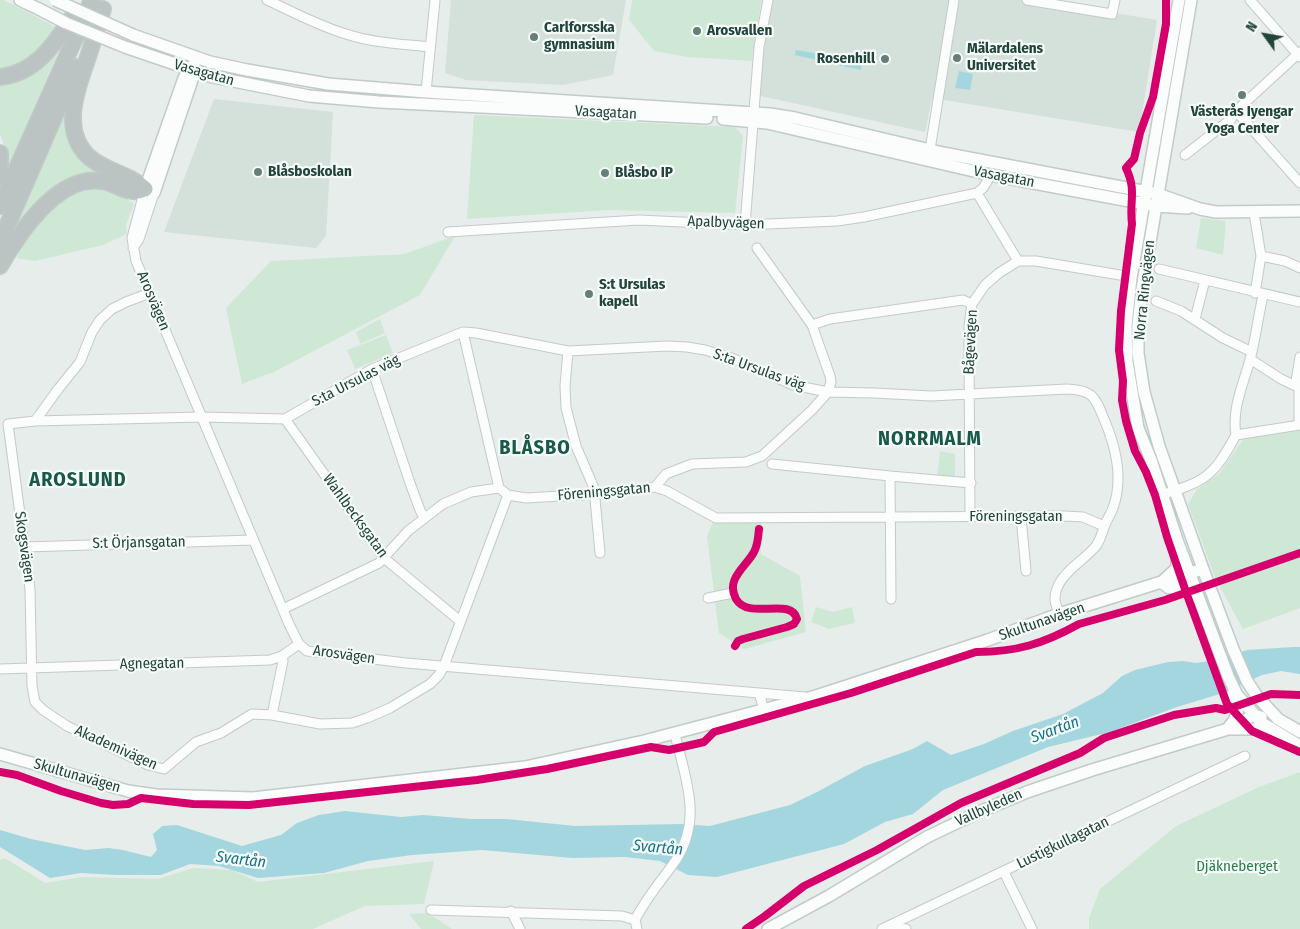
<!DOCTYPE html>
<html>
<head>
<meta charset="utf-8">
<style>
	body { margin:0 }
	#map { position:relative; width:1300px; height:929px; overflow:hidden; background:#e7edea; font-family:"Fira Sans Condensed",sans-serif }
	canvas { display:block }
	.north { position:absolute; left:1240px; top:10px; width:50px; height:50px; -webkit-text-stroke:4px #f6fbf9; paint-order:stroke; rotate:302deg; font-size:14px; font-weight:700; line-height:20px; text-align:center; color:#21443b }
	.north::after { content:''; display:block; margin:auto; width:18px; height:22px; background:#21443b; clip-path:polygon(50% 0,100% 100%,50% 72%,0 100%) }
</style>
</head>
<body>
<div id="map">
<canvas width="1300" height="929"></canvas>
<div class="north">N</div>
</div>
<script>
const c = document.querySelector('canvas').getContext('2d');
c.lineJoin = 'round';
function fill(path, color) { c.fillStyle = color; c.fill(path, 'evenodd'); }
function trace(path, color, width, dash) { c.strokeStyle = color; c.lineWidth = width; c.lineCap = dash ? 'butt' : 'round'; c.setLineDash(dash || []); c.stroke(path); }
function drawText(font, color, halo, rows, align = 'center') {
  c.font = font + ' "Fira Sans Condensed",sans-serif'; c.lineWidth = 4.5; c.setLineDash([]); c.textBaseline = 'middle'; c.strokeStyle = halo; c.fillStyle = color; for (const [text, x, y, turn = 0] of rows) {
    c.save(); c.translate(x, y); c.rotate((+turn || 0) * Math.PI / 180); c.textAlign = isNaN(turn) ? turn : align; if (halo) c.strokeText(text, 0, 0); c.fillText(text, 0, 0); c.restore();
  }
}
fill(new Path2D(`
	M451 0H626L613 75 563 85 466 80 445 73Z
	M773 0H1037L1157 20 1139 132 932 98 925 132 756 95Z
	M214 99 333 112 326 236 316 248 164 232Z`), '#d4e0da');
fill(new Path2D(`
	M0 0H4L56 27C42 49 27 66 0 70Z
	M632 0H762L754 43 752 61 688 57 654 51 629 20Z
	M63 41 5 175V148L0 134V85C29 81 44 61 63 41Z
	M70 91 68 136 77 154 114 180 98 176 16 229 15 226Z
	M474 115 735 127 743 136 735 213 609 210 467 219Z
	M102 186 120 193 134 204 126 225 127 234 103 245 35 261 17 258 22 239 45 211 79 188Z
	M1201 218 1226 221 1223 255 1196 248Z
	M455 236 420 295 274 372 242 384 226 308 271 261 404 254Z
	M380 319 385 333 360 344 356 332Z
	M386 335 393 353 355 369 347 350Z
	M1300 428V608L1243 629 1216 580 1188 504 1197 489 1219 474 1244 438Z
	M940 451 955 454V479L937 477Z
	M713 522 761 523V554L800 576 806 632 744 649 719 633 707 536Z
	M816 607 833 612 852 607 855 623 829 629 811 622Z
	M1300 772V929H1089V918L1100 889 1176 826 1259 787Z
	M5 858 45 883 81 877 158 879 193 868 232 870 258 882 434 861 424 904 365 906 313 929H0V860Z
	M428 913 452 929H421L409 914Z`), '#cfe8d6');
fill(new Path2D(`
	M796 50 862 61 861 70 795 55Z
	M959 71 973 74 970 90 955 88Z
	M1293 647H1300V674L1281 671 1262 675 1223 693 1174 708 1110 732 1048 747 943 790 913 814 885 822 844 844 717 877 688 875 660 861 625 857 572 858 482 850 412 855 368 861 324 873 258 878 219 866 190 864 161 875H116L81 873 50 878 0 847V830L31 839 85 850 108 848 123 850 151 857 157 850 153 834 162 826 177 825 242 846 281 835 297 823 319 815 345 811 401 817 423 815 472 819H507L575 826 682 824 710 826 790 805 817 792 865 766 913 749 927 741 951 755 984 744 1013 731 1063 714 1103 693 1122 676 1135 670 1168 662 1183 661 1196 663 1210 661 1247 650Z`), '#a4d6df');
const street = new Path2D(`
	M267 0C293 12 319 26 346 34 373 43 402 44 430 47
	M1027 0 1112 14 1115 0
	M1250 0 1300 57
	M426 92 435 0
	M1236 111 1300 183
	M1185 155 1231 119 1236 111 1300 52
	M929 156 954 0
	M145 189 132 238 136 261 289 624 299 644 307 651 406 663 759 693 764 710
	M977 193 1018 261
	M1254 213 1261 256 1255 293
	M745 225 759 47 768 0
	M448 232 639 220 745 225 837 221 864 217 977 193 983 188 991 175
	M133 248 139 239 154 193
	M1261 256 1285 261 1300 268
	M1159 269 1300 302
	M1156 301 1181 311 1223 338 1252 352
	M1195 319 1205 280
	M812 325 830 319 963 300 972 304
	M463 332 499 488
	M568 351 565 386 566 408 576 446 594 488 600 553
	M1250 359 1281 379 1300 388
	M372 369 410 483 420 510 424 518
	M285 419 384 558 460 621
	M35 421 59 388 80 362 92 332 100 320 112 309 126 302 150 293
	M1299 425V388L1296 381 1300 357
	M1236 435C1231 406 1246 379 1252 352 1256 333 1259 314 1263 295
	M772 464 890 476 891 599
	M890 476 971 483
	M655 487 666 474 692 464 746 462 762 456 812 410 828 392 831 382 830 376 812 325 757 248
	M508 495 444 666 439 675 430 684 390 708 367 718 352 723 320 724 272 715 252 714 221 733 196 742 164 769 148 765 67 726 43 710 35 702 32 686 30 589 8 424 35 421 202 417 285 419 372 369 463 332 476 333 568 351 667 346 687 347 705 350 732 358 793 385 828 392 874 393 931 396 1067 389C1093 390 1095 397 1104 419 1116 447 1124 478 1113 508 1111 514 1107 519 1105 525 1102 532 1101 539 1096 546 1083 562 1055 575 1055 599 1055 604 1058 609 1059 614
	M1161 495C1206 481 1213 477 1236 435L1300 425
	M970 517 969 353V326L972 304 985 285 999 273 1018 261H1036L1120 275
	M1021 517 1026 571
	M25 547 253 540
	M708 598 733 593
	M283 609 379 563 408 531 443 504 471 492 499 488 508 495 526 498 595 494 655 487 667 491 716 518 1065 516 1083 517 1104 526
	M0 669 270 660 282 656 299 644
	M759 693 805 697
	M272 715 283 661 282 656
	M1004 872 1032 929
	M431 910 622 916 635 920 637 929
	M511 911 520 929
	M635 920C646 898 662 880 676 860 703 818 685 778 675 734
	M889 927 906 929
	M882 929 1245 756`);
const secondary = new Path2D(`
	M20 0 39 9
	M1179 0 1131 278 1126 326 1127 362 1138 428 1151 460 1177 540 1228 676 1237 695 1262 723 1300 746
	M1191 0 1142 289 1138 325V353L1144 392 1159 446 1203 569 1233 649 1247 681 1256 695 1278 719 1300 732
	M133 35 210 62 247 70 328 84 426 92 770 114 795 118 943 153 1158 194 1200 209 1216 212 1300 211
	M125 47 213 77 309 96 379 102 707 118
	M192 70 184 78 145 189 154 193 194 74 192 70 194 64
	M723 119 767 123 991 175 1156 206 1188 208
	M1164 580 1177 568V547
	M1161 582 1169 588H1184L1198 599
	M1229 727C1240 714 1239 710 1232 695
	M1232 729H1271
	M0 754 128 791 156 795 253 798 525 767 644 741 816 696 988 640 1059 614 1203 569
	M768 929 829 896 927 837 979 812 1027 792 1092 770 1228 729 1254 715 1261 717`);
const highway = new Path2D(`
	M0 77C37 74 57 40 76 12
	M0 153V176
	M0 206 92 0
	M0 242 76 67
	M0 266C19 233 58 174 102 181 118 184 129 196 145 189 130 174 106 172 89 157 60 130 77 89 88 57 93 41 98 25 103 9`);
trace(street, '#c4cac7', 11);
trace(secondary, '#c2cbc7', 14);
trace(highway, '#c1ccc9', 18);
trace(street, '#fbfcfc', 9);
trace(secondary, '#fbfcfc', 11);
trace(highway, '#bbc4c2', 15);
const secondaryBridge = new Path2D(`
	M55 0 133 35
	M39 9 66 23 125 47`);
trace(secondaryBridge, '#c2cbc7', 14, []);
trace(secondaryBridge, '#fbfcfc', 11);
trace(new Path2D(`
	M1166 0V24L1153 97 1140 133 1134 159 1126 168C1137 191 1129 201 1132 224L1121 311 1119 350 1123 381 1122 400 1126 421 1135 451 1146 472 1155 495 1167 537 1186 592 1227 704 1252 731 1300 752
	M735 646 738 641 743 639 787 627 794 624 797 619C791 596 749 621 736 599 725 579 746 567 754 552 758 545 758 537 759 529
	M0 772 17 775 61 791 101 803 113 805 128 804 141 798 193 804 249 805 477 780 547 769 651 747 669 750 704 742 714 732 851 693 976 652C1016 652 1043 644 1079 624L1165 600 1300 553
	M746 929 765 916 804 886 877 850 961 803 1080 753 1104 738 1174 715 1216 708 1225 710 1271 694 1300 695`), '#d6006c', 8);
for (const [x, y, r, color] of [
	[697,31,5,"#667f78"],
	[534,37,5,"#667f78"],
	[957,58,5,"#667f78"],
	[885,59,5,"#667f78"],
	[1242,95,5,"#667f78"],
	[258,172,5,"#667f78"],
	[605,173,5,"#667f78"],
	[589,294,5,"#667f78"]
]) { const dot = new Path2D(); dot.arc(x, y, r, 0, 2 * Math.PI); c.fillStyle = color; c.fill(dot); trace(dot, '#f6fbf9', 2); }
drawText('bold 15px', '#21443b', '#f6fbf9', [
	["Carlforsska",544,28],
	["gymnasium",544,45],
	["Arosvallen",707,31],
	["Mälardalens",967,49],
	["Universitet",967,66],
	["Rosenhill",875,59,"right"],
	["Västerås Iyengar",1242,112,"center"],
	["Yoga Center",1242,129,"center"],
	["Blåsboskolan",268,172],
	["Blåsbo IP",615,173],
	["S:t Ursulas",599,285],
	["kapell",599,302]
], 'left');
drawText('15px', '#21443b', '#f6fbf9', [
	["Vasagatan",204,73,16],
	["Vasagatan",606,113,3],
	["Vasagatan",1004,177,11],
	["Apalbyvägen",726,223,2],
	["Norra Ringvägen",1145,290,-84],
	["Arosvägen",153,301,67],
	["Bågevägen",971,342,-87],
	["S:ta Ursulas väg",759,370,20],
	["S:ta Ursulas väg",356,381,-27],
	["Föreningsgatan",604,492,-5],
	["Wahlbecksgatan",355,516,54],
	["Föreningsgatan",1016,517],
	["S:t Örjansgatan",139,543,-1],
	["Skogsvägen",24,547,82],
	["Skultunavägen",1042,622,-19],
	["Arosvägen",344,655,8],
	["Agnegatan",152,664,-1],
	["Akademivägen",116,748,24],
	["Skultunavägen",77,776,16],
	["Vallbyleden",989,808,-24],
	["Lustigkullagatan",1063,843,-26]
]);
drawText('15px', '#26804a', '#f6fbf9', [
	["Djäkneberget",1237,867]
]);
drawText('italic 16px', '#137388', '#f6fbf9', [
	["Svartån",1055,730,-20],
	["Svartån",658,848,5],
	["Svartån",241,860,7]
]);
c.letterSpacing = '1px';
drawText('bold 20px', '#1a594a', '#f6fbf9', [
	["NORRMALM",930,439],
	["BLÅSBO",535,448],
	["AROSLUND",78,480]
]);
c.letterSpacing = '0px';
</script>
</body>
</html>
